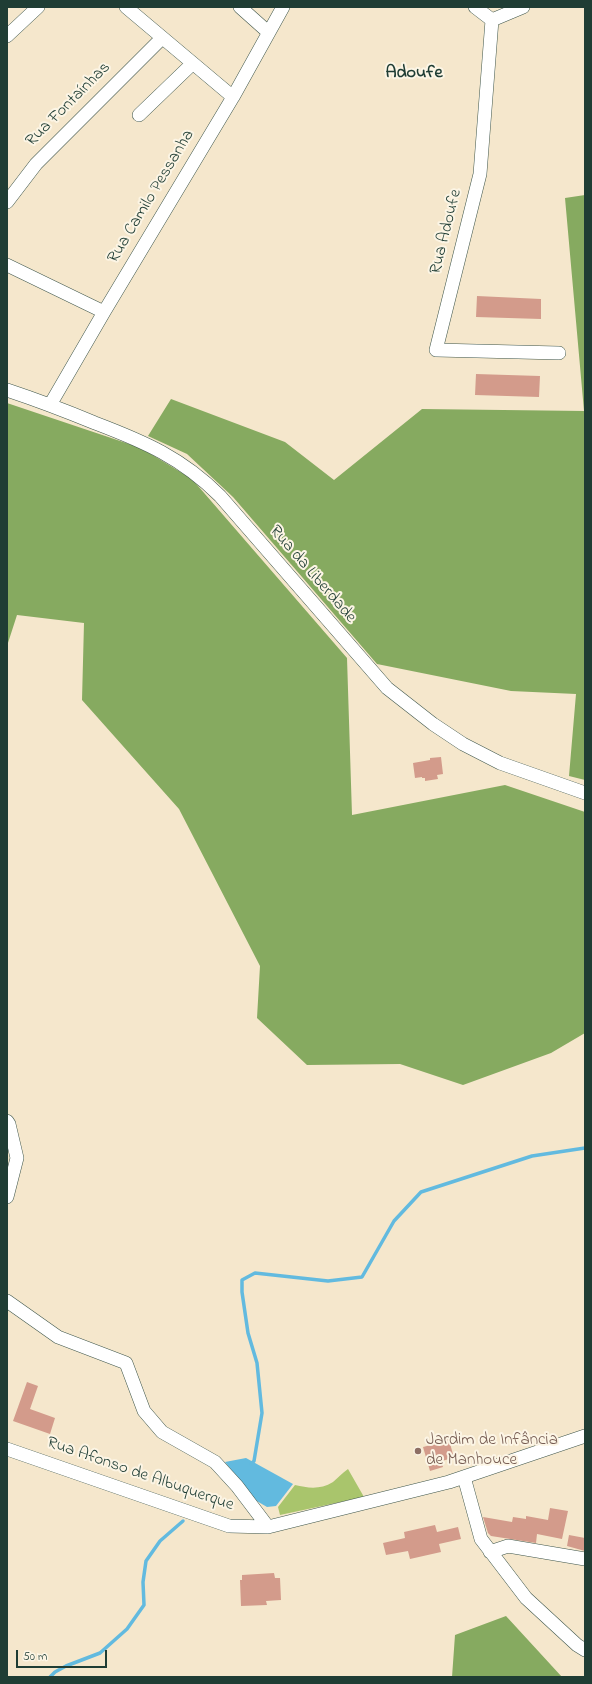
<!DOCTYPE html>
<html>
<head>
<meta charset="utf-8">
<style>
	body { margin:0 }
	#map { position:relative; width:592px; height:1684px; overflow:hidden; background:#f5e7cc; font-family:"Indie Flower",sans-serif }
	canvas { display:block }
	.frame { position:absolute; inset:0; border:8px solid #1f3d34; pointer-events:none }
	.scale { position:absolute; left:16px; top:1650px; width:91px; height:18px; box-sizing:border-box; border:2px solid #1f3d34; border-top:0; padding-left:5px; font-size:12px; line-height:14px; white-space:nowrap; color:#1f3d34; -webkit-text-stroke:3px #fcf5e5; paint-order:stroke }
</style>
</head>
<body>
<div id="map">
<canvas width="592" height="1684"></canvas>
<div class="frame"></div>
<div class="scale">50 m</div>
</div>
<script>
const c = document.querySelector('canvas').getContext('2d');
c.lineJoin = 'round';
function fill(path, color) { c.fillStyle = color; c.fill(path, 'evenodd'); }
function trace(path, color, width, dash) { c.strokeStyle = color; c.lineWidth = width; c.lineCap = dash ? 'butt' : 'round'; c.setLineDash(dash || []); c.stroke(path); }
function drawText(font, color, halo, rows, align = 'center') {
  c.font = font + ' "Indie Flower",sans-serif'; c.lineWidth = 4; c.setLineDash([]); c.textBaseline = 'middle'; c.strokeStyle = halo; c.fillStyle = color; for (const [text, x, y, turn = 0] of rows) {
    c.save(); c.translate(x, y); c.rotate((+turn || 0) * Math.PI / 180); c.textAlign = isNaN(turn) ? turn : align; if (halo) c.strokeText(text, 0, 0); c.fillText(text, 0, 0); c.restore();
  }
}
fill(new Path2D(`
	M348 1469 364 1497 280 1515 278 1507 295 1485C308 1488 320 1490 333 1482 338 1478 342 1473 348 1469Z`), '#a9c56c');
fill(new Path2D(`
	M585 195V780L569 776 576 694 511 691 377 664 233 497 187 454 148 436 171 399 285 442 334 480 422 409 584 411 565 198Z
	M7 403 141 448 192 479 347 658 352 815 505 785 585 812V1033L551 1053 463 1085 400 1064 307 1065 257 1018 260 966 179 809 82 700 84 623 17 615 7 646Z
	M506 1616 562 1677H452L455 1635Z`), '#86aa60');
fill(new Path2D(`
	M246 1458 293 1484 276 1506 267 1507 255 1500 225 1462Z`), '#62badf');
trace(new Path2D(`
	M251 1464 254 1461 262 1413 257 1363 248 1333 242 1292V1280L255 1273 328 1281 362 1277 394 1221 421 1192 532 1156 585 1148
	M50 1677 55 1672 66 1666 100 1653 127 1629 144 1605 143 1582 146 1561 160 1541 183 1521`), '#62badf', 3.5);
fill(new Path2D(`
	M477 296 541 299V319L476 317Z
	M476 374 540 376 539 397 475 395Z
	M441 757 443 774 437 775 438 779 425 781V778H422V777L415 778 413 763 430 760V758Z
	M27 1382 38 1386 30 1409 55 1418 50 1434 13 1421Z
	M448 1436 454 1458 441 1461 443 1467 430 1471 423 1447 431 1445 430 1441Z
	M550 1508 568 1511 562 1539 537 1534 536 1543 491 1536 488 1533 483 1517 512 1522 513 1517 526 1519V1516L548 1520Z
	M435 1525 437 1532 458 1527 461 1539 439 1544 441 1552 410 1559 408 1551 386 1555 383 1543 405 1538 404 1532Z
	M569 1535 585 1538V1551L567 1546Z
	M274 1573 275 1578H280L281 1600 266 1601 267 1605 241 1606 240 1580H242V1575Z`), '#d39b8b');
const minor = new Path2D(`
	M126 7 233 97
	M240 7 268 32
	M475 7 492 20 480 174 436 350 559 353
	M492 20 523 7
	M7 36 38 7
	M139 115 192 64
	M7 202 36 164 162 38
	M7 265 104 312
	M7 390C37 400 66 411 95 423 145 442 182 458 220 496L387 688 433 724 463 744 500 763 585 793
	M50 405 104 312 233 97 283 7
	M7 1121 9 1124 17 1158 7 1197
	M7 1301 58 1337 126 1363 144 1411 162 1432 215 1462 237 1486 268 1527
	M7 1449 229 1526 268 1527 449 1482 585 1436
	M464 1477 481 1539 526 1598 577 1645 585 1650
	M490 1552 508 1546 585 1559`);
trace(minor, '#3f564b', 14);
trace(minor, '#fff', 13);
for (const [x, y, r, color] of [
	[418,1451,4,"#8d6e63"]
]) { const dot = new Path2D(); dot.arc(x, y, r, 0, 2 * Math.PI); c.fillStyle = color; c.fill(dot); trace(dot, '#fcf5e5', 1.5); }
drawText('17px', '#1f3d34', '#fcf5e5', [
	["Rua Fontaínhas",69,105,-45],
	["Rua Camilo Pessanha",152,197,-59],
	["Rua Adoufe",447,232,-76],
	["Rua da Liberdade",312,575,49],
	["Rua Afonso de Albuquerque",140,1475,19]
]);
drawText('17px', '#785e54', '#fcf5e5', [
	["Jardim de Infância",426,1441],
	["de Manhouce",426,1461]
], 'left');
drawText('bold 18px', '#1f3d34', '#fcf5e5', [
	["Adoufe",414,74]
]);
</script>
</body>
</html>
